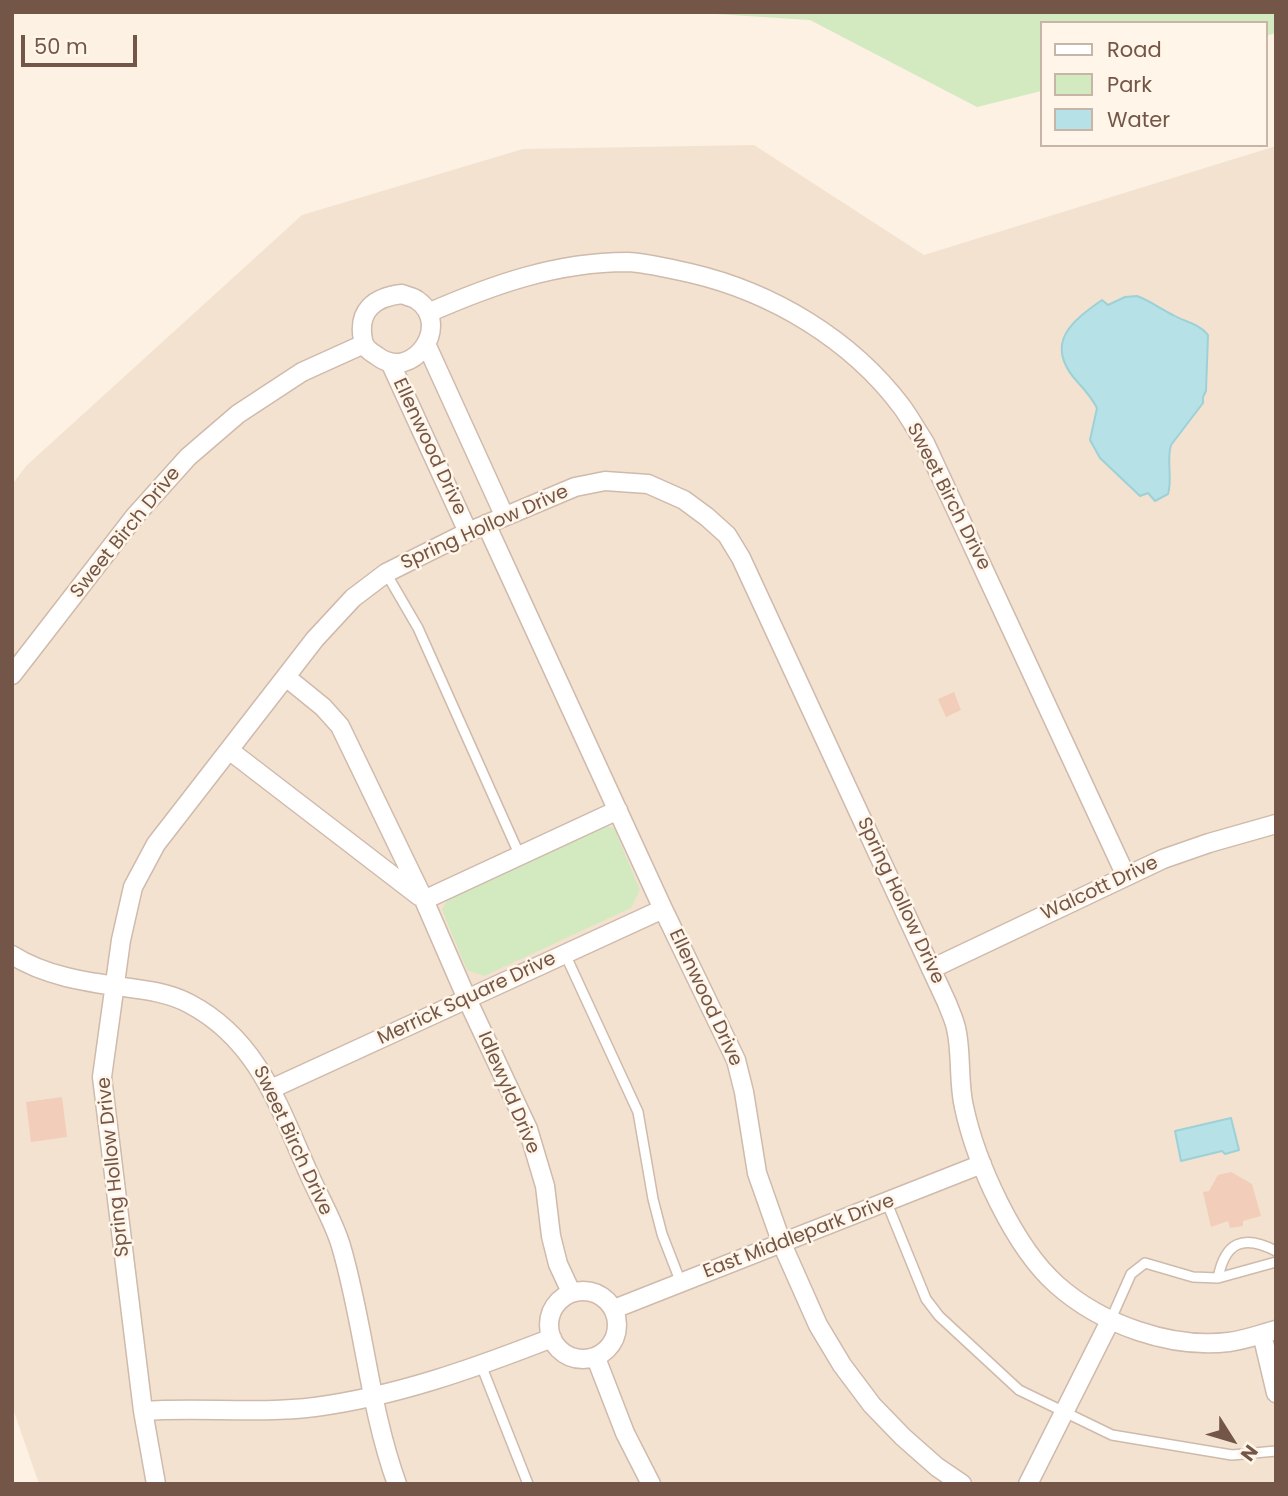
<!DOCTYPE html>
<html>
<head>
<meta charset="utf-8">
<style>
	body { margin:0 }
	#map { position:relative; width:1288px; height:1496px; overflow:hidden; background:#fcf1e2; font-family:Poppins,sans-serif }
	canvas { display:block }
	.frame { position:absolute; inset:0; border:14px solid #745648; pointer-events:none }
	.legend { position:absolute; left:1040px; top:21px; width:228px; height:126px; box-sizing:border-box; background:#fff5e8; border:2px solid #c7b5a8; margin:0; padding:9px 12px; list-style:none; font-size:21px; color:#745648 }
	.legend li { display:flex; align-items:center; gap:14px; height:35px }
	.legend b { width:35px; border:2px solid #c7b5a8 }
	.north { position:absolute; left:1197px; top:1405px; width:70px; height:70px; -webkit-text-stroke:5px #fff5e8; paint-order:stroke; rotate:127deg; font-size:19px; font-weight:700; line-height:28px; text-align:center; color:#745648 }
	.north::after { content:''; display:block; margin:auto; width:24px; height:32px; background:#745648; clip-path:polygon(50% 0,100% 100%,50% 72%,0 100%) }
	.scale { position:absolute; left:21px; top:35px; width:116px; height:32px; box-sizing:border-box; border:4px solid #745648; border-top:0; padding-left:9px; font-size:21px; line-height:24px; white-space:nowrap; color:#745648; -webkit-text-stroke:5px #fff5e8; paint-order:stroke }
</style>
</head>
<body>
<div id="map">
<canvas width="1288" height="1496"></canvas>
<div class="frame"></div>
<ul class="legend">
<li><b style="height:9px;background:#fff"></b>Road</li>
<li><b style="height:19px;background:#d3e9c0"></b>Park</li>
<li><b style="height:19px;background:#b6e1e6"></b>Water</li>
</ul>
<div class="north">N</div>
<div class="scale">50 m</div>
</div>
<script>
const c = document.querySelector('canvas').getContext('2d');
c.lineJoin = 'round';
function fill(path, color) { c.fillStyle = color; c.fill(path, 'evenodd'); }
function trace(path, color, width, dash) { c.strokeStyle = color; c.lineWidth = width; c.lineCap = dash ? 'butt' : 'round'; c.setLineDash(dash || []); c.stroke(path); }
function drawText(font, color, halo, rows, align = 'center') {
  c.font = font + ' Poppins,sans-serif'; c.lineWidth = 5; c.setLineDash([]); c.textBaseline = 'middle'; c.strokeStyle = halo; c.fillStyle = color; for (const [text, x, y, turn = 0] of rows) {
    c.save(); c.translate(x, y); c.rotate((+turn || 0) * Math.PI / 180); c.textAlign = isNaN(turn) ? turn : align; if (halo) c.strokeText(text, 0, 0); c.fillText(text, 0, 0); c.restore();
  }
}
fill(new Path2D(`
	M754 145 924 255 1276 146V1484H39L12 1406V485L26 466 302 215 523 149Z`), '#f4e2d0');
fill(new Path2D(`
	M684 12H1276V33L1265 36V23H1041V91L977 107 810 20Z
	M597 824 614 828 640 890 631 908 484 976 467 970 442 910 449 896Z`), '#d3e9c0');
const water = new Path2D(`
	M1137 296C1151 301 1160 309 1173 315 1185 322 1200 324 1208 335L1206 391 1203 397V403L1171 445C1166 461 1173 478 1168 494L1155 501 1148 493 1140 496 1100 458 1090 440 1097 408C1091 396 1083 388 1074 378 1045 342 1072 321 1102 300L1108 305 1125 297Z
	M1231 1118 1239 1150 1225 1154 1222 1151 1181 1161 1175 1131Z`);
fill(water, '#b6e1e6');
trace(water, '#9dd1d7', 2);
fill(new Path2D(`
	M954 692 961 710 946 717 938 699Z
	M62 1097 67 1137 31 1142 26 1102Z
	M1231 1172 1252 1184 1261 1216 1243 1221V1226L1230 1228 1228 1221 1211 1227 1203 1192 1209 1191 1218 1175Z`), '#f2cdb9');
const lane = new Path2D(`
	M386 573 418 628 520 856
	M565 954 638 1112 653 1199 662 1234 681 1283
	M887 1203 926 1299 939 1316 1019 1390 1112 1435 1232 1455 1276 1451
	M1218 1278C1225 1242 1243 1234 1276 1251
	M1111 1319 1131 1274 1145 1263 1193 1277 1218 1278 1276 1262
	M481 1365 528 1484`);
const street = new Path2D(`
	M402 294C406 296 413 297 417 300 453 325 412 383 377 356 371 352 364 348 363 340 357 310 375 297 402 294Z
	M428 313C492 285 556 262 627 262 648 263 671 269 690 273 772 292 851 339 902 407 910 418 917 431 925 443L1126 876
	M427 346 504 515
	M390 362 468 532
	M486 524 663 909 736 1060 744 1092 757 1173 782 1244 818 1325 842 1365 872 1405 903 1437 937 1467 962 1484
	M12 675 135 516 188 457 238 414 302 372 364 344
	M286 677 323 707 340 726 424 900 467 999 528 1129 545 1186 551 1236 558 1264 571 1292
	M229 750 419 896
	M424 900 618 810
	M12 955C45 976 86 982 123 987 146 990 170 993 190 1004 258 1040 279 1107 309 1174 319 1197 334 1222 341 1246 364 1324 369 1407 397 1484
	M931 969 1163 859 1209 843 1276 824
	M271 1089 663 909
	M549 1325a34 34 0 1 1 68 0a34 34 0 1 1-68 0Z
	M614 1309 982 1164
	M1262 1334 1276 1393
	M596 1358 625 1433 651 1484
	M143 1411C200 1407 258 1414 315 1407 397 1396 475 1368 552 1338
	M156 1484 143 1411 102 1077 121 940 133 887 156 844 315 639 353 598 386 573 468 532 575 487 605 481 648 484 684 500 707 517 727 535 741 558 947 1003C950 1011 954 1019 956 1028 962 1053 958 1082 964 1107 976 1163 1014 1247 1057 1285 1101 1324 1170 1349 1229 1342 1245 1340 1261 1334 1276 1330
	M1028 1484 1111 1319`);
trace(lane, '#cfbaac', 12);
trace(street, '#cfbaac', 21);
trace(lane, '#fff', 9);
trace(street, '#fff', 18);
drawText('19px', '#745648', '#fff5e8', [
	["Ellenwood Drive",429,447,65],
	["Sweet Birch Drive",948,497,63],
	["Spring Hollow Drive",485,528,-24],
	["Sweet Birch Drive",126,533,-51],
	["Walcott Drive",1100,889,-25],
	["Spring Hollow Drive",900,901,65],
	["Ellenwood Drive",705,998,65],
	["Merrick Square Drive",467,999,-25],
	["Idlewyld Drive",508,1093,67],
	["Sweet Birch Drive",292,1141,65],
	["Spring Hollow Drive",114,1167,-96],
	["East Middlepark Drive",799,1237,-21]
]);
</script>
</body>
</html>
